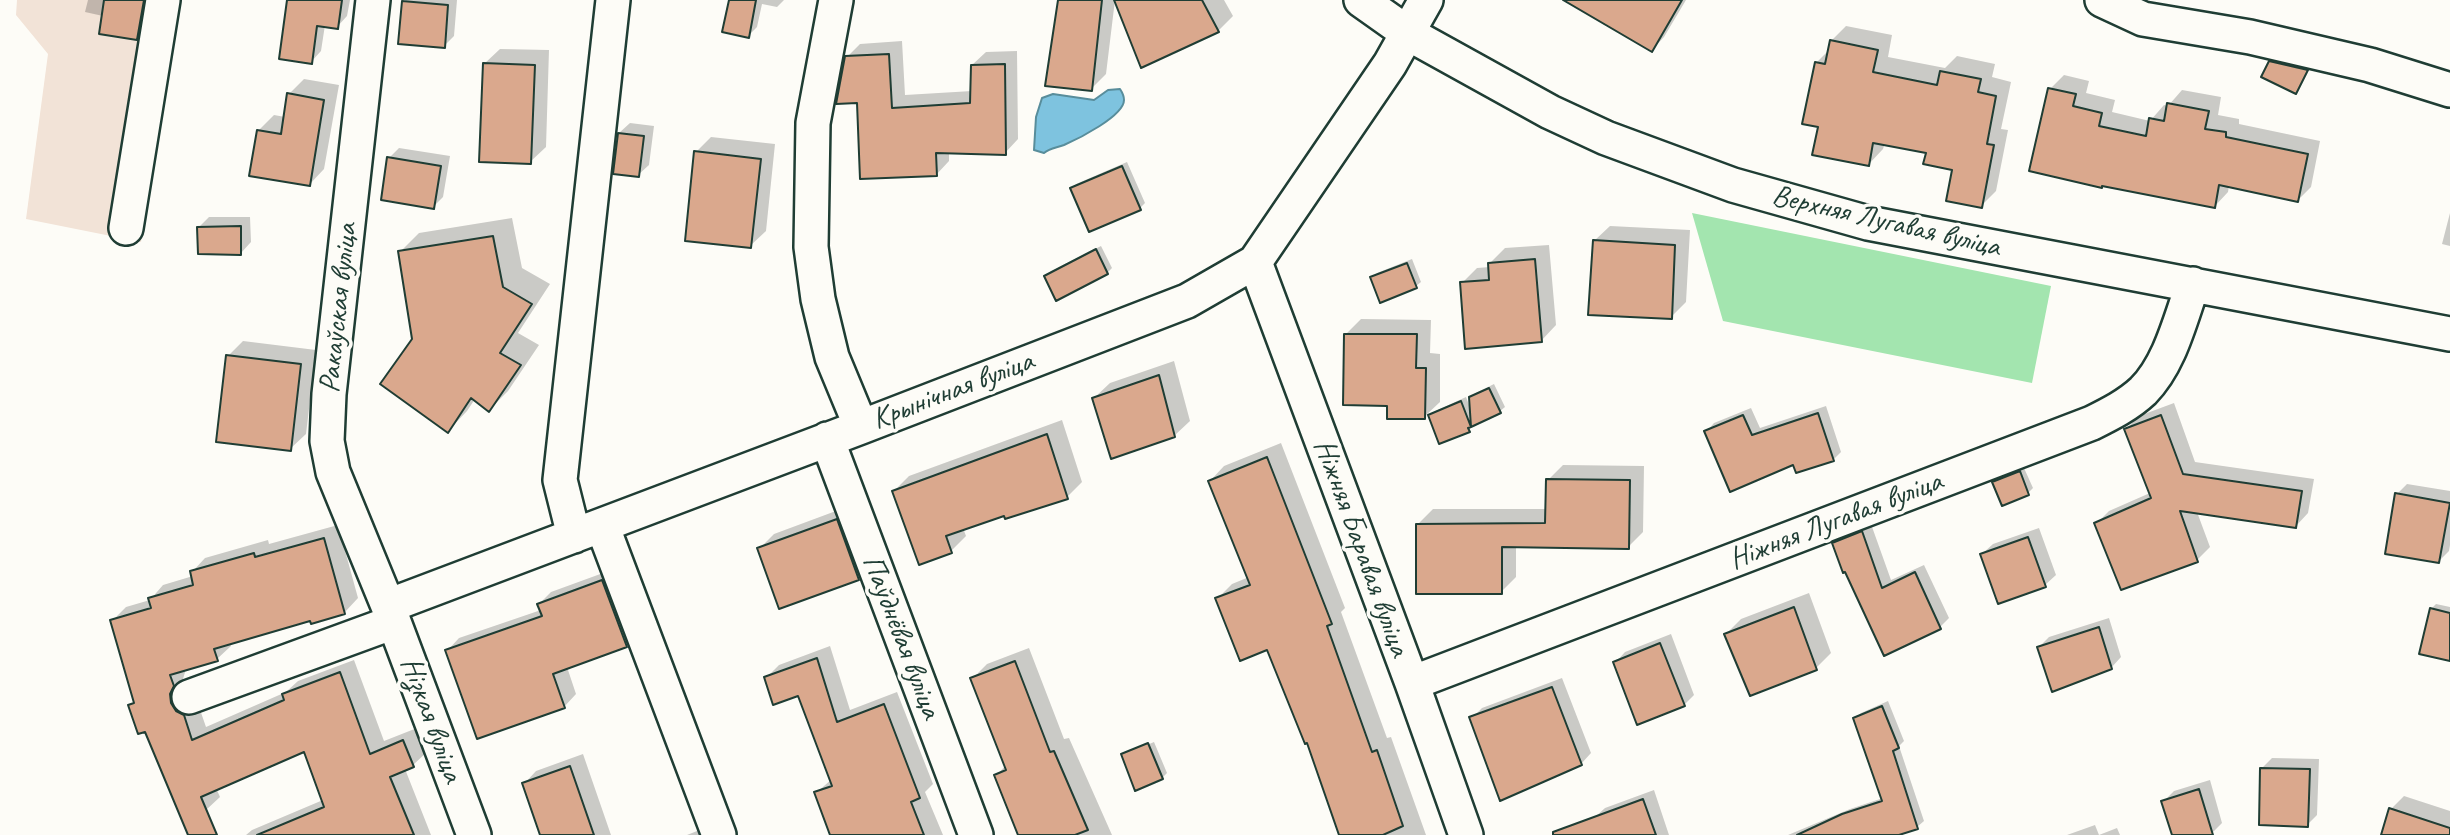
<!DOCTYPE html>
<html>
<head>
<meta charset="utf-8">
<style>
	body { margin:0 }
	canvas { display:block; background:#fdfcf7 }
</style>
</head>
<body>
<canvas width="2450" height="835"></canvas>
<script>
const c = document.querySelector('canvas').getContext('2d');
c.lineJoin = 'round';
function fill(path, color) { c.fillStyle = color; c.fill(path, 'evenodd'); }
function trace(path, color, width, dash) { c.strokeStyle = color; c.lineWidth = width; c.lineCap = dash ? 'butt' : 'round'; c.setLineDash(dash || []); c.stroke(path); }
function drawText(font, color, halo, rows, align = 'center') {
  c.font = font + ' Caveat,sans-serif'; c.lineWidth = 7; c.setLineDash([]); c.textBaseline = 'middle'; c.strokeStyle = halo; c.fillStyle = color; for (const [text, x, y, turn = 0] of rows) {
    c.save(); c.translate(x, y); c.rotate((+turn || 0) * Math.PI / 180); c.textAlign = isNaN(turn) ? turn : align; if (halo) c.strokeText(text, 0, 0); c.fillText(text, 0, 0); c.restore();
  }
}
fill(new Path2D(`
	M17 0H180L141 242 26 219 48 54 16 15Z`), '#f2e3d7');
fill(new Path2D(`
	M1692 213 2051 286 2032 383 1723 321Z`), '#a3e5af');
const water = new Path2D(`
	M1120 89C1122 92 1124 97 1124 100 1124 116 1078 139 1064 145 1056 148 1050 148 1044 153L1034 150 1036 117 1042 98 1053 94 1094 100 1108 90Z`);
fill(water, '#7ec3df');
trace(water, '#588d9b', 2);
fill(new Path2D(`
	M88 0H151L147 28 136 39 103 16 85 12Z
	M288 0H350L347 16 337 27 325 25 321 51 311 62Z
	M406 0H457L454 36 444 46 404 2Z
	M731 0H784L777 7 762 4 757 27 748 36Z
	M1059 0H1115L1106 74 1091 89Z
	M1116 0H1224L1233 16 1218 31Z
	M1580 0H1686L1664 37 1652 50Z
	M1846 26 1892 35 1888 57 1945 68 1957 56 1995 64 1992 77 2011 82 2001 129 2008 130 1996 191 1981 206 1954 169 1928 152 1885 143 1883 149 1868 165 1820 126 1816 63 1829 50 1831 41Z
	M902 41 905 95 972 91V65L986 52 1017 51 1018 139 1005 153 949 151V161L936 175 847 57 860 44Z
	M500 49 549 50 546 147 530 162 484 64Z
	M2275 57 2311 66 2296 92 2270 62Z
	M2064 75 2089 81 2086 93 2115 100 2112 112 2150 121 2164 105 2168 106 2182 90 2221 97 2218 115 2239 119V124L2320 141 2311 187 2297 201 2229 186 2228 192 2215 206 2103 184 2050 89Z
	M304 79 339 85 324 169 309 185 258 131 274 115 285 117 289 94Z
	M630 123 654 126 649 165 638 175 619 133Z
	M711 137 775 144 766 231 750 246 696 152Z
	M399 148 450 156 443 197 433 207 389 158Z
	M1127 162 1145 203 1140 208 1072 189 1076 184Z
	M2450 213V246L2442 244Z
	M209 217H250L251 242 241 253 199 227Z
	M512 218 522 268 550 284 518 333 539 345 508 391 489 410 475 399 467 411 448 431 414 340 400 252 419 233Z
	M1610 226 1690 230 1686 302 1671 317 1594 241Z
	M1549 245 1556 325 1541 341 1462 283 1477 268 1490 267V263L1505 248Z
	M1101 246 1112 268 1107 273 1046 276 1051 271Z
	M1412 259 1421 282 1416 286 1372 278 1377 273Z
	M1361 319 1431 320 1430 353 1440 354V402L1424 417 1388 404 1346 334Z
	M243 341 316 350 306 434 290 449 228 356Z
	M1174 361 1190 421 1174 436 1094 398 1110 383Z
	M1494 384 1505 407 1500 411 1473 424 1469 431 1440 442 1429 414 1466 397 1471 410V398L1476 393Z
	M2174 403 2195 462 2314 479 2308 513 2296 526 2197 512 2210 547 2197 560 2096 524 2109 511 2150 493 2126 429 2139 416Z
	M1826 406 1841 452 1833 460 1795 463 1707 431 1714 423 1751 408 1760 428Z
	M1062 420 1082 482 1067 497 1005 513 963 528 966 536 951 551 894 491 909 476Z
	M1281 443 1345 608 1341 612 1387 738 1391 737 1426 835H1341L1308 741 1268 648 1217 599 1232 584 1249 577 1210 481 1224 466Z
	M1563 465 1644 466 1643 532 1628 547 1516 545V577L1501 592 1418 524 1433 509H1547L1548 480Z
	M2024 468 2033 488 2028 493 1994 482 1999 477Z
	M2407 484 2450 491V545L2449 551 2439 561 2397 494Z
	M852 505 873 563 858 578 759 549 774 534Z
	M1871 524 1891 580 1924 565 1949 618 1940 627 1885 653 1834 544 1843 535Z
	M338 525 358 598 345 612 312 622 311 618 230 643 231 646 217 659 186 669 183 679 184 690 197 701 206 727 286 692 298 681 354 660 384 741 417 728 427 752 413 765 405 769 431 835H246L252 830 323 800 305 750 216 788 220 797 206 810 130 706 135 701 112 621 126 607 150 600 163 585 193 576 192 572 205 558 268 540 269 544Z
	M2039 528 2056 575 2045 585 1982 554 1993 544Z
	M614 569 639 633 626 645 567 667 576 694 564 707 447 651 459 638 541 610 539 604 551 592Z
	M1809 593 1831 653 1816 668 1726 634 1741 619Z
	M2436 604 2450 607V659L2431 609Z
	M2109 618 2121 657 2111 668 2039 647 2049 637Z
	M1671 634 1694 695 1684 705 1615 663 1625 652Z
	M830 646 850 710 897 692 933 784 925 792 943 835H866L816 793 832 779 799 693 766 678 779 665Z
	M1029 648 1064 739 1069 738 1112 835H1020L996 776 1006 765 972 679 987 664Z
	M1562 678 1591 753 1581 764 1472 718 1482 708Z
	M1888 701 1904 741 1899 746 1924 821 1917 827 1893 835H1788L1850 809 1883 798 1855 719 1861 713Z
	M1154 742 1167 773 1162 778 1123 755 1126 751V754Z
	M583 754 611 835H546L524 784 536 771Z
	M2272 758 2319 759 2317 815 2307 825 2262 768Z
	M2210 780 2222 823 2212 833 2206 835H2174L2163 802 2174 791Z
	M1654 790 1669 835H1600L1594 818 1605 808Z
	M2404 796 2450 811V835H2383L2391 809Z
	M2095 825 2099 835H2067Z
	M2117 828 2120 835H2099Z
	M702 829 706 835H687Z`), '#0003');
const building = new Path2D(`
	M104 0H144L137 40 99 34Z
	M287 0H342L338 29 317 26 312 64 279 59Z
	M729 0H756L749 38 722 32Z
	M1058 0H1102L1092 91 1045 86Z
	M1114 0H1202L1219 32 1141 68Z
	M1563 0H1682L1652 52Z
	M402 1 448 5 445 48 398 44Z
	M1830 40 1878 50 1873 72 1937 85 1940 71 1981 79 1978 92 1996 96 1987 144 1994 145 1982 208 1946 201 1952 170 1923 164 1926 153 1873 143 1869 166 1812 155 1818 127 1802 124 1815 62 1825 64Z
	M889 54 892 108 970 103 971 65 1005 64 1006 155 936 153 937 176 860 179 857 103 836 104 845 56Z
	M2269 61 2308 70 2296 94 2261 77Z
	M483 63 535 65 531 164 479 162Z
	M2048 88 2076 94 2073 106 2102 113 2099 126 2146 136 2149 118 2164 121 2167 103 2209 111 2205 129 2226 132V137L2308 154 2298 202 2219 185 2215 208 2102 186V188L2029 171Z
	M287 93 324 100 310 186 249 176 257 130 281 134Z
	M618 133 644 136 639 177 613 174Z
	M694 151 761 159 751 248 685 241Z
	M387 157 441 166 434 209 381 200Z
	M1122 166 1141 210 1089 232 1070 188Z
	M241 226V255L198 254 197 227Z
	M493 236 503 287 532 304 500 353 521 365 489 412 471 398 448 433 380 384 412 339 398 251Z
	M1593 240 1675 245 1672 319 1588 315Z
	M1096 249 1108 274 1056 301 1044 276Z
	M1535 259 1542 342 1465 349 1460 282 1489 280 1488 263Z
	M1407 263 1417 288 1380 303 1370 277Z
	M1344 334H1417L1416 368H1426L1425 419H1387V406L1343 405Z
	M226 355 301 364 291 451 216 442Z
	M1159 375 1175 437 1111 459 1092 398Z
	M1489 388 1501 413 1471 427 1469 397Z
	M1461 401 1471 427 1468 428 1470 432 1439 444 1428 415Z
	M1818 413 1834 461 1796 473 1793 465 1730 492 1704 431 1743 415 1752 435Z
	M2161 415 2183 474 2302 491 2296 528 2180 511 2198 562 2121 590 2094 523 2151 498 2124 429Z
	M1047 434 1068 499 1005 519 1004 516 946 536 952 553 919 565 892 491Z
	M1267 457 1332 624 1327 626 1372 752 1377 750 1403 826 1383 835H1339L1307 743 1305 744 1267 650 1240 661 1215 598 1250 585 1208 481Z
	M2020 471 2029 495 2002 506 1992 482Z
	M1546 479 1630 480 1629 549 1502 547V594H1416V524L1545 523Z
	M2395 493 2450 503 2439 563 2385 554Z
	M837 519 859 580 779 609 757 548Z
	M1862 531 1882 588 1915 572 1941 629 1884 656 1845 572 1843 573 1832 543Z
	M2028 537 2046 587 1998 604 1980 554Z
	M324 538 345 614 311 624 310 621 214 649 218 661 170 675 174 686 170 694 171 703 176 711 184 715 192 740 284 700 282 694 340 672 370 754 403 740 414 767 390 777 414 835H257L324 807 304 752 201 797 217 835H188L145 732 138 734 128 705 134 703 110 620 151 608 148 598 193 585 190 571 254 553 255 557Z
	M602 580 627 647 553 674 565 708 477 739 445 650 542 616 537 604Z
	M1794 607 1817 670 1750 696 1724 634Z
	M2430 608 2450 613V661L2419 654Z
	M2099 627 2112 669 2052 692 2037 647Z
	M1660 643 1685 706 1637 725 1613 662Z
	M817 658 837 722 884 704 920 798 911 802 924 835H830L814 792 832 786 798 696 773 705 764 677Z
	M1015 661 1050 752 1054 751 1088 830 1075 835H1018L994 775 1006 770 970 678Z
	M1552 687 1582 765 1500 801 1469 717Z
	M1882 706 1899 748 1893 751 1918 829 1899 835H1797L1842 814 1882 801 1853 718Z
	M1148 743 1163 779 1135 791 1121 754Z
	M570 766 594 835H540L522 783Z
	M2260 768 2310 769 2308 827 2259 825Z
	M2199 789 2213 835H2172L2161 801Z
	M1643 799 1656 835H1553V832Z
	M2389 808 2450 828V835H2381Z`);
fill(building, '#daa88d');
trace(building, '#1f3d34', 2);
const minor = new Path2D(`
	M373 0 329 394 327 441 333 472 388 606 474 835
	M836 0 813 123 811 247 818 299 832 357 861 427
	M1361 0 1409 34 1550 112 1606 138 1733 185 1868 223 2450 334
	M2102 0 2143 19 2250 37 2370 65 2450 90
	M126 228 163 0
	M1255 262 1412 683 1466 835
	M827 439 976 835
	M602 525 719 835
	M574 536 560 480 613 0
	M388 606 861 427 1187 301 1255 262 1390 64 1426 0
	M1412 683 2092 423C2110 414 2128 405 2143 391 2170 364 2180 320 2193 284
	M189 697 394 622`);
trace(minor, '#1f3d34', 38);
trace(minor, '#fdfcf7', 33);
drawText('30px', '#1f3d34', '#fdfcf7', [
	["Верхняя Лугавая вуліца",1886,222,13],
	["Ракаўская вуліца",339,308,-84],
	["Крынічная вуліца",953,391,-21],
	["Ніжняя Лугавая вуліца",1836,521,-21],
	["Ніжняя Баравая вуліца",1361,548,70],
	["Паўднёвая вуліца",901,637,69],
	["Нізкая вуліца",431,720,70]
]);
</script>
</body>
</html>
